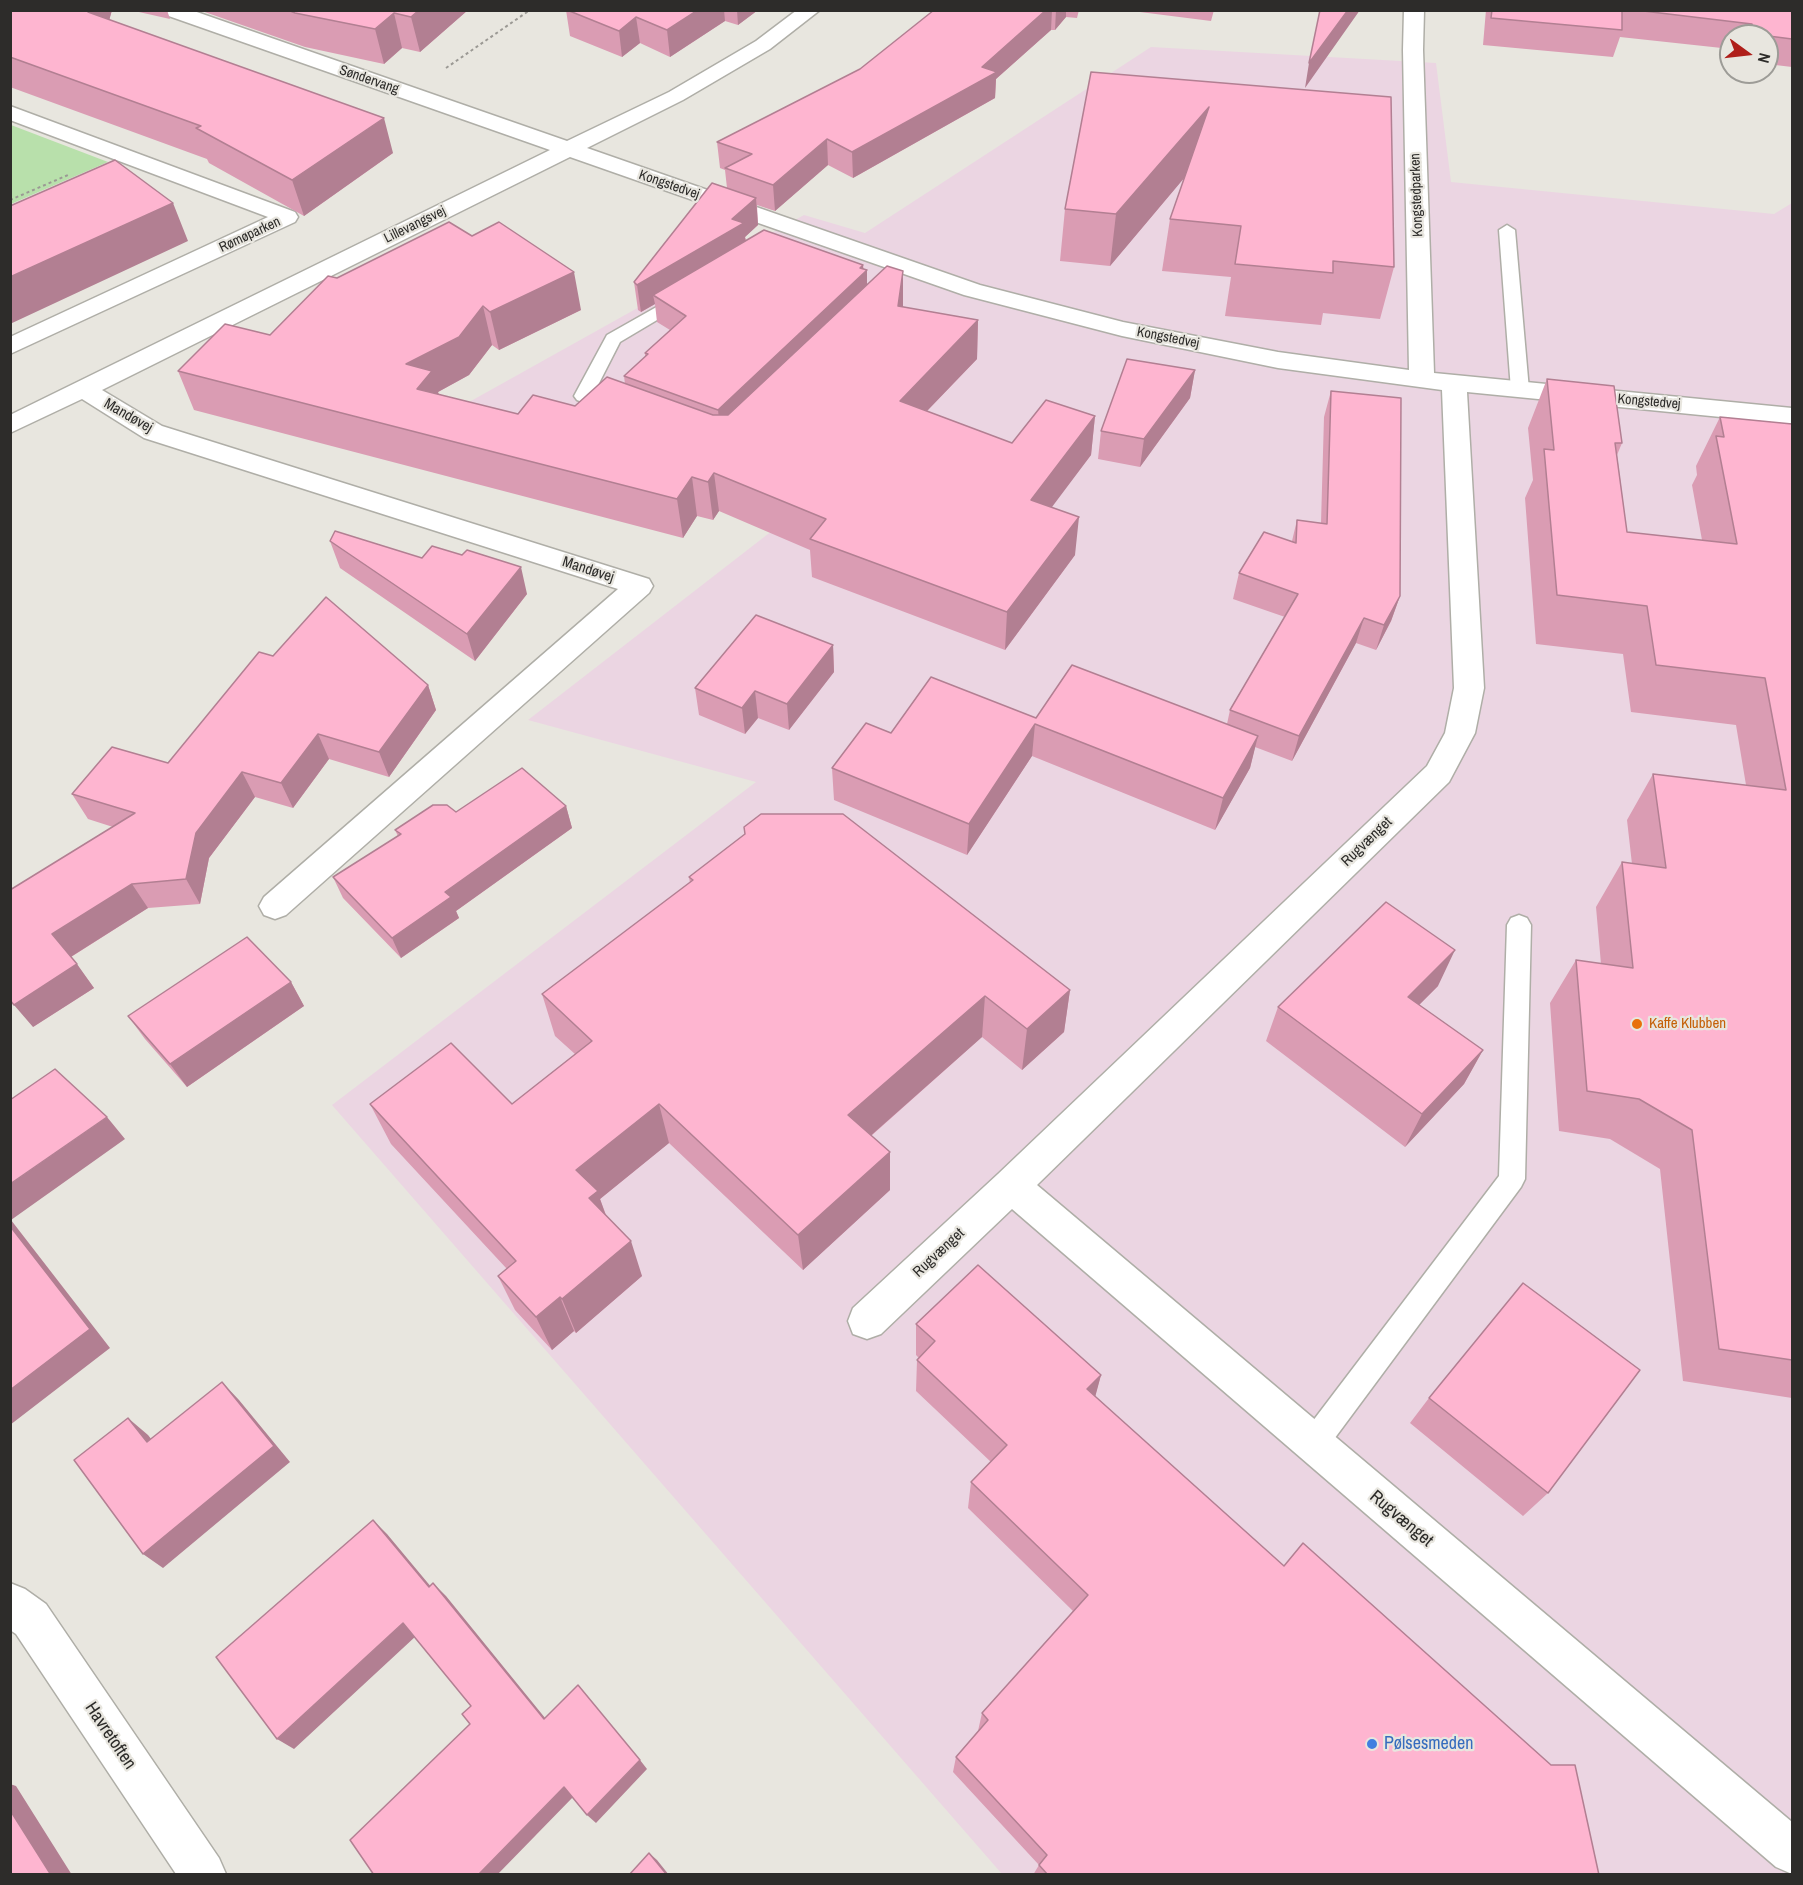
<!DOCTYPE html>
<html>
<head>
<meta charset="utf-8">
<style>
	body { margin:0 }
	#map { position:relative; width:1803px; height:1885px; overflow:hidden; background:#e8e6df; font-family:"Archivo Narrow",sans-serif }
	canvas { display:block }
	.frame { position:absolute; inset:0; border:12px solid #2d2c2a; pointer-events:none }
	.north { position:absolute; left:1719px; top:24px; width:60px; height:60px; box-sizing:border-box; background:#e8e6df; border:2px solid #9d9c97; border-radius:50%; rotate:105deg; font-size:16px; font-weight:700; line-height:24px; text-align:center; color:#2d2c2a }
	.north::after { content:''; display:block; margin:auto; width:21px; height:27px; background:#af1f1a; clip-path:polygon(50% 0,100% 100%,50% 72%,0 100%) }
</style>
</head>
<body>
<div id="map">
<canvas width="1803" height="1885"></canvas>
<div class="frame"></div>
<div class="north">N</div>
</div>
<script>
const c = document.querySelector('canvas').getContext('2d');
c.lineJoin = 'round';
function fill(path, color) { c.fillStyle = color; c.fill(path, 'evenodd'); }
function trace(path, color, width, dash) { c.strokeStyle = color; c.lineWidth = width; c.lineCap = dash ? 'butt' : 'round'; c.setLineDash(dash || []); c.stroke(path); }
function drawText(font, color, halo, rows, align = 'center') {
  c.font = font + ' "Archivo Narrow",sans-serif'; c.lineWidth = 4.5; c.setLineDash([]); c.textBaseline = 'middle'; c.strokeStyle = halo; c.fillStyle = color; for (const [text, x, y, turn = 0] of rows) {
    c.save(); c.translate(x, y); c.rotate((+turn || 0) * Math.PI / 180); c.textAlign = isNaN(turn) ? turn : align; if (halo) c.strokeText(text, 0, 0); c.fillText(text, 0, 0); c.restore();
  }
}
fill(new Path2D(`
	M1151 47 1436 63 1451 182 1774 214 1792 203V1874H1002L332 1105 756 782 528 720 808 503 462 406 804 215 865 233Z`), '#ebd5e2');
fill(new Path2D(`
	M11 125 108 162 11 204Z`), '#b8e0ab');
const lane = new Path2D(`
	M1507 225 1515 230 1529 390 1526 394H1514L1511 390 1499 230Z
	M683 292 689 293 692 297 689 301 620 342 594 393 622 404 624 408 622 412H608L577 400 574 396 607 335Z
	M1519 915 1527 918 1531 925 1525 1179 1521 1187 1323 1454 1313 1459 1303 1454 1298 1444 1303 1434 1499 1176 1507 925 1511 918Z`);
const street = new Path2D(`
	M160 10H191L567 141 669 92 756 41 797 10H820L770 49 683 100 587 148 980 285 1123 322 1278 352 1409 370 1403 50 1404 10H1424L1423 50 1434 373 1792 408V424L1467 392 1484 688 1475 733 1449 782 1037 1185 1792 1822V1874L1776 1867 1012 1209 881 1334 867 1339 853 1334 848 1321 853 1308 998 1174 1427 766 1445 733 1454 688 1442 390 1278 368 1122 336 964 295 570 157 102 390 162 426 649 579 653 586 649 593 286 915 275 919 264 915 259 906 264 897 618 589 144 438 82 399 10 433V415L550 150 163 14Z
	M10 106 295 212 298 217 295 222 10 354V337L268 217 10 120Z
	M10 1583 25 1589 46 1604 219 1858 226 1874H176L16 1634 10 1630Z`);
trace(lane, '#afaea7', 3);
trace(street, '#afaea7', 3);
trace(new Path2D(`
	M446 68 530 10
	M10 200 68 175`), '#9b9994', 2, [3, 3]);
fill(lane, '#fff');
fill(street, '#fff');
fill(new Path2D(`
	M10 10H112L109 20 393 153 304 216 209 163 207 159 10 87Z
	M130 10H167L170 19Z
	M199 10H468L420 52 402 48 384 64 305 47Z
	M566 10H758L738 25 725 21 670 57 640 43 622 57 570 36Z
	M934 10H1079L1077 18 1066 17 1055 30H1051L996 79 995 98 853 178 828 165 775 211 757 205 758 225 745 237 746 240 863 265 867 285 903 307 978 320 977 359 927 411 1012 443 1095 416 1091 455 1051 507 1075 555 1005 650 812 577 810 550 719 511 713 520 697 516 683 538 194 410 178 371 270 335 337 278 581 310 499 350 492 345 469 375 438 392 439 395 518 414 575 406 625 384 624 376 645 357V353L670 330 657 322 655 304 641 312 638 310 634 282 727 188 725 170 720 168 717 142 860 69Z
	M1124 10H1214L1211 21Z
	M1486 10H1792V67L1767 64V36H1731V49L1620 37 1613 57 1483 45Z
	M1091 72 1394 267 1380 319 1323 313 1321 325 1225 316 1231 277 1162 271 1170 219 1184 178 1110 266 1060 261 1065 209Z
	M1195 370 1190 398 1140 467 1098 459 1101 431Z
	M1547 379 1622 443 1617 455 1627 532 1702 540 1692 485 1697 475 1696 466 1720 417 1792 424V1398L1683 1381 1660 1169 1610 1139 1559 1131 1550 1003 1576 960 1601 964 1596 907 1622 862 1632 864 1627 820 1653 774 1746 785 1736 725 1631 712 1623 654 1536 644 1525 498 1533 480 1528 428Z
	M1331 391 1400 596 1391 621 1376 650 1356 643 1292 761 1255 747 1250 768 1215 830 1032 756 967 855 834 800 832 768 891 733 1036 718 1227 724 1230 710 1285 617 1233 599 1239 573 1292 541 1297 520 1321 523 1324 417Z
	M330 541 422 558 462 555 527 594 475 661 340 568Z
	M833 645 834 672 789 730 758 718 745 734 699 715 695 688Z
	M273 656 428 685 436 710 389 777 329 759 293 808 255 797 209 858 200 904 148 908 71 957 94 988 33 1027 113 827 88 819 72 794 168 763Z
	M566 806 572 828 456 911 459 918 401 958 343 898 333 877 398 836 395 830 456 812Z
	M689 877 1070 990 1064 1032 1022 1070 982 1037 871 1136 890 1190 803 1270 669 1143 600 1199 606 1215 642 1276 576 1333 574 1331 552 1350 515 1310 498 1276 507 1269 391 1144 370 1104H512L575 1054 555 1036 542 994 690 883Z
	M291 982 304 1006 187 1087 145 1039 128 1016Z
	M1438 986 1419 1005 1483 1050 1464 1084 1405 1147 1266 1041 1278 1007Z
	M916 1324 1101 1375 1095 1396 1599 1875H1033L1039 1865 953 1772 956 1757 978 1731 982 1713 1073 1611 968 1508 971 1482 991 1462 916 1391 917 1360 919 1358 916 1355Z
	M1429 1398 1548 1493 1523 1516 1410 1423Z`), '#da9cb3');
fill(new Path2D(`
	M88 10H112L102 47 88 12Z
	M419 10H468L420 52 411 17Z
	M698 10H724L725 21 670 57 667 30Z
	M737 10H758L738 25Z
	M1046 10H1052L1051 30 996 79 995 98 853 178 852 152 982 67Z
	M1056 10H1066V17L1055 30Z
	M1348 10H1360L1305 88 1309 63Z
	M394 13 402 48 384 64 375 29Z
	M636 17 640 43 622 57 619 31Z
	M1209 107 1201 158 1110 266 1116 214Z
	M384 118 393 153 304 216 292 180Z
	M827 139 828 165 775 211 773 185Z
	M756 198 758 225 745 237 747 250 653 295 655 304 641 312 637 285 732 219Z
	M173 203 188 241 10 324V277Z
	M863 265V273L867 270V298L721 437 718 410Z
	M903 271V310L898 306Z
	M574 272 581 310 499 350 490 312Z
	M483 306 492 345 469 375 438 392 443 409 417 403 406 364Z
	M978 320 977 359 900 439V401Z
	M1195 370 1190 398 1140 467 1144 439Z
	M1095 416 1091 455 1028 539 1031 500Z
	M714 473 719 511 713 520 708 482Z
	M692 477 697 516 683 538 677 499Z
	M1079 517 1075 555 1005 650 1007 612Z
	M521 567 527 594 475 661 467 634Z
	M1400 596 1391 621 1376 650 1384 625Z
	M1364 618 1356 643 1292 761 1299 736Z
	M833 645 834 672 789 730 787 704Z
	M428 685 436 710 389 777 379 752Z
	M755 691 758 718 745 734 742 708Z
	M1035 724 1032 756 967 855 969 824Z
	M318 734 329 759 293 808 281 783Z
	M1258 736 1250 768 1215 830 1223 798Z
	M242 772 255 797 209 858 200 904 186 879 196 833Z
	M566 806 572 828 456 911 459 918 401 958 392 938 445 892Z
	M132 884 148 908 69 958 52 934Z
	M1455 950 1438 986 1392 1032 1408 997Z
	M77 964 94 988 33 1027 14 1005Z
	M291 982 304 1006 187 1087 170 1064Z
	M1070 990 1064 1032 1022 1070 1027 1029Z
	M985 996 982 1037 850 1154 848 1115Z
	M1483 1050 1464 1084 1405 1147 1422 1114Z
	M659 1104 669 1143 600 1199 610 1227 602 1235 576 1170Z
	M107 1117 125 1139 11 1220 110 1348 10 1425V1184Z
	M890 1152V1190L803 1270 798 1235Z
	M631 1241 642 1276 576 1333 562 1299Z
	M560 1297 574 1331 552 1350 536 1317Z
	M1101 1375 1093 1405 1087 1389Z
	M222 1382 239 1400 290 1462 163 1568 143 1554Z
	M128 1418 148 1435 167 1459 147 1442Z
	M373 1520 387 1534 442 1600 429 1587Z
	M433 1583 446 1596 554 1729 544 1719Z
	M403 1623 416 1636 294 1749 277 1739Z
	M640 1760 647 1769 596 1823 587 1815Z
	M10 1784 16 1786 72 1875H51L10 1810Z
	M564 1787 574 1796 497 1875H478Z
	M649 1853 657 1860 669 1875H667Z`), '#b27f92');
const building = new Path2D(`
	M10 10H88V12L384 118 292 180 196 128 201 126 10 57Z
	M288 10H419L411 17 394 13 375 29 295 13Z
	M567 10H698L667 30 636 17 619 31Z
	M934 10H1046L982 67 997 72 852 152 827 139 773 185 725 168 752 154 717 142 860 69Z
	M1320 10H1348L1309 63Z
	M1492 10H1622V30L1491 18Z
	M1635 10H1792V39L1753 34 1752 24Z
	M1091 72 1391 97 1394 267 1333 261V273L1235 264 1241 226 1170 219 1209 107 1116 214 1065 209Z
	M115 160 173 203 10 277V206Z
	M712 183 756 198 732 219 744 223 637 285 634 282Z
	M449 222 472 236 499 222 574 272 490 312 483 306 459 337 406 364 432 371 417 389 518 414 533 395 575 406 607 377 713 415H728L887 266 903 271 898 306 978 320 900 401 1012 443 1046 400 1095 416 1031 500 1079 517 1007 612 810 539 826 519 714 473 708 482 692 477 677 499 178 371 225 324 270 335 328 276 337 278Z
	M764 230 863 265 860 268 867 270 718 410 624 376 648 354 645 353 686 316 653 295Z
	M1127 359 1195 370 1144 439 1101 431Z
	M1547 379 1614 386 1622 443H1615L1627 532 1737 544 1716 436 1724 437 1720 417 1792 424V1360L1719 1349 1692 1130 1639 1099 1587 1091 1576 960 1633 968 1622 862 1666 868 1653 774 1786 790 1765 678 1656 665 1647 606 1557 595 1544 449 1554 450Z
	M1331 391 1401 398 1400 596 1384 625 1364 618 1299 736 1230 710 1298 594 1239 573 1264 532 1296 543 1297 520 1327 524Z
	M335 531 422 558 432 546 462 555 467 550 521 567 467 634 330 541Z
	M326 597 428 685 379 752 318 734 281 783 242 772 196 833 186 879 132 884 52 934 77 964 14 1005 10 1000V890L135 813 72 794 112 747 168 763 259 652 273 656Z
	M756 615 833 645 787 704 755 691 742 708 695 688Z
	M1072 665 1258 736 1223 798 1035 724 969 824 832 768 866 723 891 733 931 677 1036 718Z
	M522 768 566 806 445 892 451 897 392 938 333 877 401 834 395 830 433 805H447L456 812Z
	M761 814H843L1070 990 1027 1029 985 996 848 1115 890 1152 798 1235 659 1104 576 1170 598 1191 589 1198 631 1241 562 1299 560 1297 536 1317 498 1276 516 1261 370 1104 451 1043 512 1104 592 1041 542 994 693 880 689 877 745 834 744 827Z
	M1386 902 1455 950 1408 997 1483 1050 1422 1114 1278 1007Z
	M247 937 291 982 170 1064 128 1016Z
	M55 1069 107 1117 10 1184V1100Z
	M10 1226 90 1329 10 1390Z
	M978 1265 1101 1375 1087 1389 1284 1566 1303 1543 1551 1765H1575L1599 1875H1048L1039 1865 1047 1855 956 1757 988 1720 982 1713 1088 1595 971 1482 1007 1445 917 1360 935 1341 916 1324Z
	M1523 1283 1640 1370 1548 1493 1429 1398Z
	M222 1382 274 1446 143 1554 74 1460 128 1418 147 1442Z
	M373 1520 429 1587 433 1583 544 1719 578 1685 640 1760 587 1815 564 1787 478 1875H374L350 1840 470 1724 462 1714 471 1706 403 1623 277 1739 216 1657Z
	M10 1810 51 1875H10Z
	M649 1853 667 1875H629Z`);
fill(building, '#feb5d0');
trace(building, '#b27f92', 1.5);
for (const [x, y, r, color] of [
	[1637,1024,6,"#e8710a"],
	[1372,1744,6,"#3f7fe0"]
]) { const dot = new Path2D(); dot.arc(x, y, r, 0, 2 * Math.PI); c.fillStyle = color; c.fill(dot); trace(dot, '#e8e6df', 2); }
drawText('14px', '#2d2c2a', '#e8e6df', [
	["Søndervang",369,80,19],
	["Kongstedvej",669,185,19],
	["Kongstedparken",1417,195,-92],
	["Lillevangsvej",415,225,-26],
	["Rømøparken",250,235,-25],
	["Kongstedvej",1168,338,11],
	["Kongstedvej",1649,402,5]
]);
drawText('15px', '#2d2c2a', '#e8e6df', [
	["Mandøvej",128,416,30],
	["Mandøvej",588,570,18],
	["Rugvænget",1367,842,-44],
	["Rugvænget",939,1253,-43]
]);
drawText('15px', '#c56008', '#e8e6df', [
	["Kaffe Klubben",1649,1024]
], 'left');
drawText('18px', '#2d2c2a', '#e8e6df', [
	["Rugvænget",1401,1519,40],
	["Havretoften",110,1736,56]
]);
drawText('18px', '#366cbe', '#e8e6df', [
	["Pølsesmeden",1384,1744]
], 'left');
</script>
</body>
</html>
